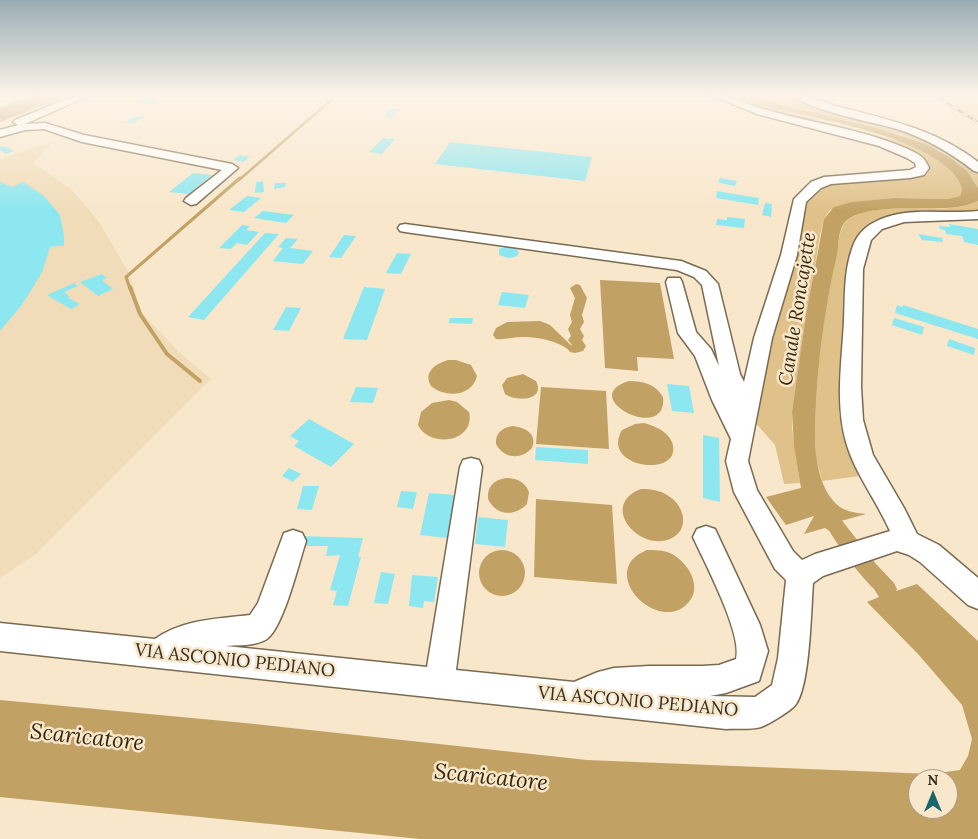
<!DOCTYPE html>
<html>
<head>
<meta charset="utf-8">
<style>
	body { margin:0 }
	#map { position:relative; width:978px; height:839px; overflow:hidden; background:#f8e7cb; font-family:Lora,serif }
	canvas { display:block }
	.north { position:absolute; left:908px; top:769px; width:50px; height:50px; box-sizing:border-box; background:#f8e7cb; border:1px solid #a99d87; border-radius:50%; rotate:0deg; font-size:14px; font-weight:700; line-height:20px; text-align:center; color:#332d22 }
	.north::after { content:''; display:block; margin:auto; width:18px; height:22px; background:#19666e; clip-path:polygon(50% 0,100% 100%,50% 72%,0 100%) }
</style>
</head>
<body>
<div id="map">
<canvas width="978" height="839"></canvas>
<div class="north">N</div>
</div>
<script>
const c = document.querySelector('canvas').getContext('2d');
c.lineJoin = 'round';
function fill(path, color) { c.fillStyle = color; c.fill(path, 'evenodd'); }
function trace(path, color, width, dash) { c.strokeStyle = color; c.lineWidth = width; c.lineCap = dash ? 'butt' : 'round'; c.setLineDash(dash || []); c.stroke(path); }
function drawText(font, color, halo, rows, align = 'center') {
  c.font = font + ' Lora,serif'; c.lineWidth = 5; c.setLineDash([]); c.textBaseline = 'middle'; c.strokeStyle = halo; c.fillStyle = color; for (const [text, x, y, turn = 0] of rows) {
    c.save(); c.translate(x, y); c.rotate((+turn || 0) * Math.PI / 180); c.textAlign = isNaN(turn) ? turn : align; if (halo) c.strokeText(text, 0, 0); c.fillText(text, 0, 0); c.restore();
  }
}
fill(new Path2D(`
	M932 94H978V122Z
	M54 141 33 163 71 189 99 222 128 271 142 313 179 352 211 379 36 554 0 578V159Z`), '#f1dcb9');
fill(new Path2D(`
	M715 94H742L752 102 768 107 910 144C931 154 954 165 962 189L960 196 948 199 895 198 830 210 824 219 820 235 792 412V428L800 483 784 484 775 445 752 419 808 194 832 182 915 177 927 175 929 168 913 154Z
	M757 94H795L810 103 910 130 978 169V188C955 138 860 124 811 113 793 109 772 106 757 94Z
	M978 201V216L912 217 860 236 839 413 853 464 860 476 822 481 816 458 815 442C815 379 823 314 837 252 839 243 839 230 845 223 849 218 855 215 861 213 896 203 949 216 978 201Z`), '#e0c189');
fill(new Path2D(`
	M37 94H72L0 122V108Z
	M742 94H757L777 104 881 129 926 144 951 158 968 172 978 188V201C950 215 897 203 862 213 855 215 847 218 843 225 838 233 839 245 837 254 823 315 815 380 815 442 816 463 821 493 840 507 847 512 858 513 866 514L841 521 848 539 844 540 825 528 804 534 814 516 786 525 766 497 801 488 794 446 792 412 806 316 824 219 834 207 852 202 895 198 948 199 960 196 962 189C949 139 814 119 768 107L752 102Z
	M600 280 660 283 674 359 637 357 638 371 605 368Z
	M540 321 550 325 577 351 571 352C560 341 538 337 523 337 514 337 505 340 496 339L493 335 496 328 507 322Z
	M448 360H456L471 365 477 376C472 397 445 398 431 386 423 372 435 364 448 360Z
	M523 374 536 381C546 401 516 402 505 394L502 385 507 378Z
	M629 381C644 381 655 384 663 397 668 445 575 397 629 381Z
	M541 387 606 391 609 449 536 444Z
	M449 400 457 402 469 412C476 442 430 449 418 425L421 412 432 403Z
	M644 423C655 426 667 431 672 442 685 479 599 469 622 430L635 424Z
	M512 426C525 427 538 434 532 448 521 460 504 459 496 444 495 433 502 428 512 426Z
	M506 478C517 478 525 482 529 492L527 504C515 517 496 516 488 499 487 486 494 480 506 478Z
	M641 489C651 489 661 490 670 497 684 506 690 529 672 538 640 554 598 505 641 489Z
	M536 499 612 505 617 584 534 577Z
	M647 550C655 550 662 550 670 553 688 561 705 589 686 605 655 633 596 570 647 550Z
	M479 573a23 23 0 1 1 46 0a23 23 0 1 1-46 0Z
	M874 573 896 591 917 584 978 641V839H420L0 797V700L245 723 587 760 931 774 960 770 968 756 972 739 962 705 918 654 867 602 879 597 866 576ZM918 779H948V809H918Z`), '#c2a165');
trace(new Path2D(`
	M239 180 338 94`), '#c2a165', 2.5);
trace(new Path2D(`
	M130 289 126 277 240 178`), '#c2a165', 3);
trace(new Path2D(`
	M130 287 140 314 167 354 200 381`), '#c2a165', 4);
fill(new Path2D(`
	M576 284 580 285 587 298 582 315 584 322 580 329 584 336 582 340 586 346 583 351 575 353 570 352 568 349 572 345 568 340 571 336 568 329 572 322 570 315 575 298 570 288Z
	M834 515 840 518 876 564 894 583 897 589 894 595 887 598C870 592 833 540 825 523L828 518Z`), '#c2a165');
fill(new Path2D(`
	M145 98 157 99 154 101H162L156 105 136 103Z
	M392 108 400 109 391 118 383 117Z
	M141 116H145L135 123H123L132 118Z
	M383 138 395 139 382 154 369 152Z
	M450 142 592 157 585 181 435 164Z
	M2 146 6 147 14 151 6 154 0 150V147Z
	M240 155 250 157 243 162 233 160Z
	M193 173 212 175 189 194 169 192Z
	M720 178 726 179 737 181 735 186 724 184 718 182Z
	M263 181 264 192 255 193 256 182Z
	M0 182 12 187 23 182 44 196 60 215 64 236V245L50 247 42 272 35 284 21 306 0 331Z
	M275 183H286L285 187 274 189Z
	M717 191 759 198 758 205 716 198Z
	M247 196 261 198 244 212 229 210Z
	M765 203 772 204 771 217 762 215Z
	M263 211 294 215 286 223 254 218Z
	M727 217 745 219 744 228 716 225 717 219 727 220Z
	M949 224 978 229V245L964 242 962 236 946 234 945 230 940 229 939 226 950 227Z
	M242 225 250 226 246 230 259 232 247 245 237 243 231 249 219 248Z
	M265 233 279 234 204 320 188 317Z
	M918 234 942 238 943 242 922 240Z
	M344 235 356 236 341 258 329 257Z
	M286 238 298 239 290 248 313 251 303 264 273 261 283 248 278 247Z
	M508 246 517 249 519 254 515 257 508 258 499 255V249Z
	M397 253 411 254 401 274 386 273Z
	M102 274 107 278 102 280 113 289 98 296 80 282Z
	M74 283 78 286 64 292 70 297 68 298 80 304 71 309 47 295Z
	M364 287 385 289 367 340 343 339Z
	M502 292 529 295 525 308 498 305Z
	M897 305 903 307V305L978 329V339L895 313Z
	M286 307 301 308 289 331 273 330Z
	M450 318H473L472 324 449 323Z
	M894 318 924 327 922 335 892 325Z
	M949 339 975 348 974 355 947 346Z
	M667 384 689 386 694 413 672 411Z
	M356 387 378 388 373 403 350 402Z
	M309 419 354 444 331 467 294 446 299 441 290 436Z
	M703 435 719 438 720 502 703 498Z
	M536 447 588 450V464L535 460Z
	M289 468 301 474 293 482 282 476Z
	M303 486H319L312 510 297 509Z
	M401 491 417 492 413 509 397 507Z
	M429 493 455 495 447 538 420 535Z
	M478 517 508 520 505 547 475 544Z
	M299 536 363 538 358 557H361L348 606 333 605 337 591 330 590 340 555 326 556 328 546H297Z
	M381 572 395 574 388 604 374 603Z
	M412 575 438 577 434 602 424 601 423 608 409 606Z`), '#8de7f0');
const minor = new Path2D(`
	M79 94H93L25 124 45 123 84 135 232 164 238 168 196 204 191 205 184 201 186 198 222 170 82 142 44 129 25 130 0 137V130L18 125 13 122 15 120Z
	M709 94C730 94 747 105 767 110 815 124 869 130 914 152 922 156 926 160 929 168L924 175 910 178 831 184 821 188 806 202 797 255 772 338 748 461 757 490 793 551 802 560 815 554 890 531C877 501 855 474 846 442 835 403 842 360 844 321 845 297 844 271 852 249 855 238 863 228 873 223 904 205 944 215 978 211V219L904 222 882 229 871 240 863 269 861 387 863 420 873 455 904 508 917 534 939 545 978 578V609L968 605 920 562 909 555 897 551 823 576 813 583C811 608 810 685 796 704 791 711 769 724 761 727 750 730 737 728 726 729L0 651V623L155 639C183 619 217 619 250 615L258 603 284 533 293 530 302 533 306 541C299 562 284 625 268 638 259 646 238 645 226 646L427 667 460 467 463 460 471 458 479 460 482 467 456 670 574 682 598 672 614 668 649 666H702L719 665 736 659C743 635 705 563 693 537L697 529 706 526 715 529 760 625 768 651 759 681 726 693 710 696 755 697 772 685 778 658 786 580 775 569 734 492 726 461 731 439 712 400 695 356 678 333 666 282 668 278H680L682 282 696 332 711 349 719 366 702 285 694 277 677 270 405 232 400 231 398 228 400 225 405 224 681 261 706 271 718 284 740 374 744 382 754 338 781 255 794 199 811 182 824 177 910 170 916 167 915 163 907 158 879 146 757 114Z
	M792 94C808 94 821 101 836 106 886 119 936 129 978 162V172L974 171C950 152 925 138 897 129 873 122 806 110 792 94Z`);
trace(minor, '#796a51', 3);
fill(minor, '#fff');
const rail = new Path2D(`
	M932 94 976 121`);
trace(rail, '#847a68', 3);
trace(rail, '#f8e7cb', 2, [6]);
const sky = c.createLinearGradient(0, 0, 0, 211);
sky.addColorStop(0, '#99acb4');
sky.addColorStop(0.45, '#fcf4e8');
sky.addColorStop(1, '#fcf4e800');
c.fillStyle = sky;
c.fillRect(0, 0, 978, 211);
drawText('18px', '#332d22', '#f8e7cb', [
	["VIA ASCONIO PEDIANO",235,661,6],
	["VIA ASCONIO PEDIANO",638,702,5]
]);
drawText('italic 19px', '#37280c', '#f8e7cb', [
	["Canale Roncajette",798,309,-81]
]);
drawText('italic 22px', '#37280c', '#f8e7cb', [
	["Scaricatore",87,738,6],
	["Scaricatore",491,778,6]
]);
</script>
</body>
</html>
